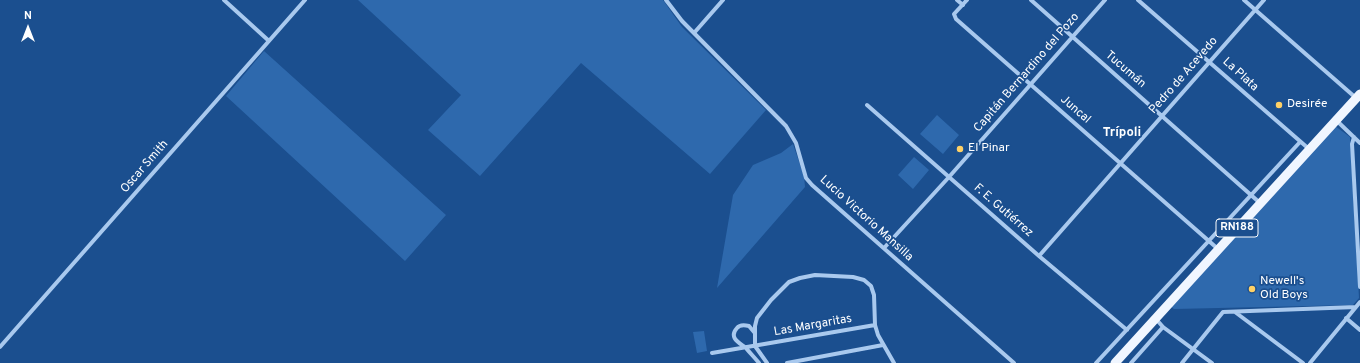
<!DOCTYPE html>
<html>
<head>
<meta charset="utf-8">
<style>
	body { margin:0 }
	#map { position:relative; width:1360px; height:363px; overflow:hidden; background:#1b4f8f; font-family:Overpass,sans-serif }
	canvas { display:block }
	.north { position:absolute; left:8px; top:8px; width:40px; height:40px; -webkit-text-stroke:3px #1b4f8f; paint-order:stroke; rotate:0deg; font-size:11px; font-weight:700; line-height:16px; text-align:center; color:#fff }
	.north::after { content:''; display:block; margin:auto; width:14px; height:18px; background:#fff; clip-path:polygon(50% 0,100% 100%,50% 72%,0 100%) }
</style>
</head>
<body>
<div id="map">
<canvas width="1360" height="363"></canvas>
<div class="north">N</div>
</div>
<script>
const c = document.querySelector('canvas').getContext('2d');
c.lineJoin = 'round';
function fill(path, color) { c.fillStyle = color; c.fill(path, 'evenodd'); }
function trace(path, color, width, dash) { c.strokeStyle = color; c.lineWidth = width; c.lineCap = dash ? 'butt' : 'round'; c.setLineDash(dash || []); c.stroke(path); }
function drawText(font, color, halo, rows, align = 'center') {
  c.font = font + ' Overpass,sans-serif'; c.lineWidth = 3.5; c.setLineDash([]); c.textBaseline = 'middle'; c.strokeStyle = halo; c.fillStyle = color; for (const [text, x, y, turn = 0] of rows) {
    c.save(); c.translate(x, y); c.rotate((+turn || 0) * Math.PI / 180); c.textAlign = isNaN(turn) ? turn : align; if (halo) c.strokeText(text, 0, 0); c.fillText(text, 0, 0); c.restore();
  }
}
fill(new Path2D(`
	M358 0H663L682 27 766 110 710 174 581 63 480 176 428 130 461 95Z
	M264 51 446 215 405 261 226 96Z
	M937 115 959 135 943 154 920 134Z
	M1335 126 1350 137 1359 298 1353 305 1174 309 1170 306Z
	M793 144 804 176 805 187 717 288 733 195 753 165 781 153Z
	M914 157 929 170 913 189 898 175Z
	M704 331 707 351 697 353 693 332Z`), '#2e69ad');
trace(new Path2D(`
	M224 0 269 41
	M666 0 682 21 786 126 796 143 806 178 812 185 1014 363
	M957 0 963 5
	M967 0 954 14 956 19 1218 249
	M1031 0 1260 203
	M1138 0 1309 149
	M1244 0 1356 98
	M694 33 723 0
	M867 105 1039 256 1127 330
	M1336 120 1360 143
	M1354 137 1352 144 1360 287
	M884 248 949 177 1105 0
	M1039 256 1264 0
	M1235 312 1303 363
	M1346 318 1360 330
	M1156 319 1163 327 1212 363
	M754 332 749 326C745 325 740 324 737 328 728 338 740 343 746 348 750 353 755 358 759 363
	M0 347 305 0
	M712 353 875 325
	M767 363 755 346V326L757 318 771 300 789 282 800 278 815 275 853 277 864 280 871 286 874 295 875 325 878 335 894 363
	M787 363 883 345
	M1096 363 1300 142
	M1131 363 1163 327
	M1182 363 1223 312 1356 307
	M1310 363 1360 302`), '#a9c9ee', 4);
trace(new Path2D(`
	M1115 363 1360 94`), '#f0f6ff', 9);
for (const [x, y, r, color] of [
	[1279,105,4,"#ffd166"],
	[960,149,4,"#ffd166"],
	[1252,289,4,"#ffd166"]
]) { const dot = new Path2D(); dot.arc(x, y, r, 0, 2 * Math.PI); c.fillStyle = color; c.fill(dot); trace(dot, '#1b4f8f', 1.5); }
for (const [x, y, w] of [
	[1237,228,42]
]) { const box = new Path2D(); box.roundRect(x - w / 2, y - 9, w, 18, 3); c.fillStyle = '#1b4f8f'; c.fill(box); trace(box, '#fff', 1); }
drawText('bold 11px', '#fff', null, [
	["RN188",1237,228]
]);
drawText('12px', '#fff', '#1b4f8f', [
	["Tucumán",1125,70,41],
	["Capitán Bernardino del Pozo",1027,73,-49],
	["La Plata",1240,75,42],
	["Pedro de Acevedo",1184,76,-49],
	["Juncal",1075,110,41],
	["Oscar Smith",145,167,-49],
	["F. E. Gutiérrez",1003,211,41],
	["Lucio Victorio Mansilla",866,219,42],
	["Las Margaritas",813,326,-10]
]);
drawText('12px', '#fff', '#1b4f8f', [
	["Desirée",1287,105],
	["El Pinar",968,149],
	["Newell's",1260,282],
	["Old Boys",1260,296]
], 'left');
drawText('bold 13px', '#fff', '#1b4f8f', [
	["Trípoli",1122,133]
]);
</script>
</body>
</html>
